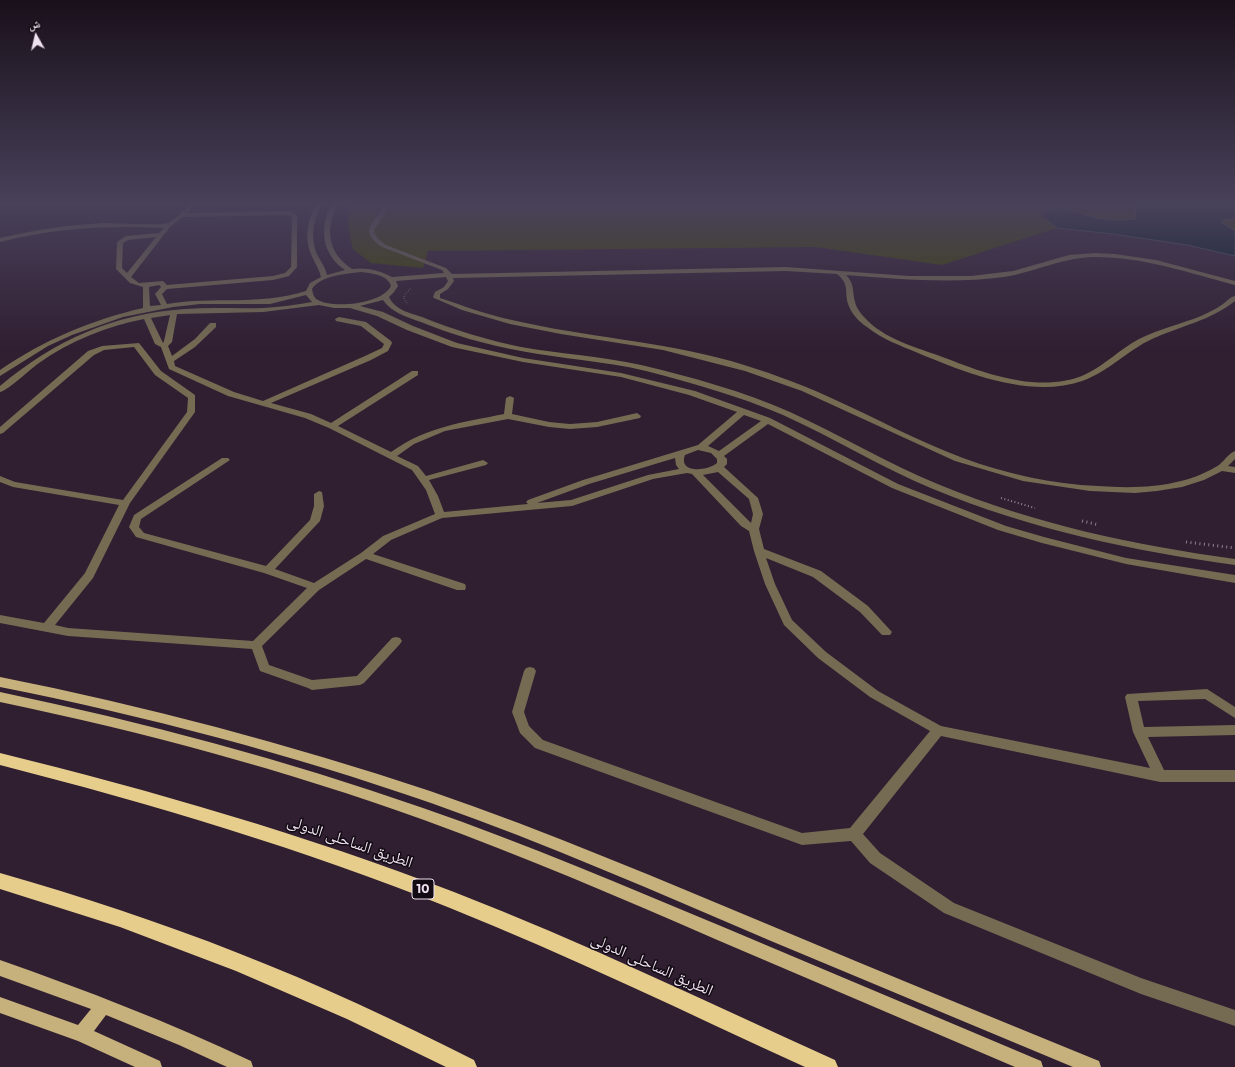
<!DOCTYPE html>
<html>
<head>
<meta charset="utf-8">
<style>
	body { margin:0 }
	#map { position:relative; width:1235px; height:1067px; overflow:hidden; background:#301e31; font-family:Montserrat,"Noto Naskh Arabic",sans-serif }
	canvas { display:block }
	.north { position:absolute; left:16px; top:16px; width:40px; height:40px; -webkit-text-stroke:3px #130b14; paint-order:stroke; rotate:352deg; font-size:11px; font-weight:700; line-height:16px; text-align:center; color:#efe2f0 }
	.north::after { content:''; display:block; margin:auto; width:14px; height:18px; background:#efe2f0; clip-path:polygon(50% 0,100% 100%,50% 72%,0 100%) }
</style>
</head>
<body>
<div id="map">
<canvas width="1235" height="1067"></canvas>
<div class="north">ش</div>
</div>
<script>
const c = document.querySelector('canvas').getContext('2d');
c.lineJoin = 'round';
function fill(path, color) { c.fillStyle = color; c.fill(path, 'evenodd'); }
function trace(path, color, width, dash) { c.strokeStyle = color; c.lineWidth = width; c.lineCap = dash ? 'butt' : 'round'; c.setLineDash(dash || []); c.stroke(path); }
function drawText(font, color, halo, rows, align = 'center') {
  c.font = font + ' Montserrat,"Noto Naskh Arabic",sans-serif'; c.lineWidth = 3; c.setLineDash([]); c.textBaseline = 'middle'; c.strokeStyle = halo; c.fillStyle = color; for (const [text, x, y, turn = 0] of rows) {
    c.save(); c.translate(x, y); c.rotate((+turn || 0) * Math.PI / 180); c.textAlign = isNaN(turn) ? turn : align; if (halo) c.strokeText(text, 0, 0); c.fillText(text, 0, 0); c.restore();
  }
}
fill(new Path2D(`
	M352 203H1235V256L1187 245 1113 234 1057 228 942 265 815 247 428 251 423 268 371 263 353 249C350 236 344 216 352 203Z`), '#3f4200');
const water = new Path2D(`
	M1136 203H1235V218L1223 220 1221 222 1235 231V256L1187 245 1113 234 1057 228 1043 217 1042 212C1066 203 1080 216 1103 219 1114 221 1124 220 1135 219Z`);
fill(water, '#021922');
trace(water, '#495560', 1);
trace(new Path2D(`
	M407 303 404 299V295L411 288`), '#908191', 1.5, [0.5, 2]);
trace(new Path2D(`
	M1001 498 1035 508`), '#908191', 2, [1, 2.5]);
trace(new Path2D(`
	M1082 521 1099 525
	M1186 542 1235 548`), '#908191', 3, [1, 3.5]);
fill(new Path2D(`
	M190 203H196L187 213 289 211 297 215V267L289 276 273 280 167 289 162 294 167 304C214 296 259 306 306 291L310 283 321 277C319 268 314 262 311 254 304 237 308 218 317 203H323C314 217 310 235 316 252 319 259 325 266 327 275L345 270C321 254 319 226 332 203H338C325 229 327 252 352 269 365 267 380 270 392 277L444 273 442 270 382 247C356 229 376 223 386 203H392L374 230C375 238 380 240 386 245L446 268 452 274 786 267 909 276H971L1013 271 1069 255 1095 253 1115 254 1156 260 1235 281V285C1189 273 1144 257 1095 257 1063 257 1035 272 1004 277 952 284 898 279 846 275 855 284 852 291 855 302 857 310 863 316 869 322 889 341 922 349 948 359 988 375 1044 394 1086 374 1105 365 1120 349 1139 339 1159 329 1181 324 1201 316 1209 312 1216 309 1223 304 1227 301 1230 297 1235 296V301C1210 321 1180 326 1152 339 1128 350 1108 372 1082 381 1031 399 966 373 918 353 901 346 882 339 867 327 859 322 851 313 848 304 844 290 850 285 837 274L786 271 453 278 454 281 448 289 440 294V298C464 306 488 315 512 320 585 337 659 341 731 361 764 371 797 382 829 397 874 417 917 441 963 458 1006 474 1052 484 1098 486 1125 488 1154 488 1181 481 1194 478 1208 472 1219 465 1225 460 1228 454 1235 451V459L1228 466 1235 467V473L1222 471 1204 480 1182 487 1157 491 1135 493 1090 491 1023 481 955 461 802 391 745 371 663 350 561 334 510 324 462 310 434 298 433 297 435 292 444 287 448 281 446 277 396 281 398 286 394 292 389 297C395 310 410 313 422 317 454 330 487 340 521 347 561 354 601 356 641 365 691 377 743 391 790 412 841 435 888 464 940 485 1034 524 1134 545 1235 559V565C1132 551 1030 529 933 489 882 468 834 438 783 415 739 396 692 383 646 371 605 361 562 359 521 351 487 345 453 335 421 322 407 317 392 313 383 300L360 306 383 312 413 326 457 343 523 358 621 373 695 391 770 418 898 484 1006 526 1044 537 1126 558 1235 575V583L1126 564 1042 543 998 530 892 488 768 424 724 456 727 459V464L724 467 758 498 763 514 759 529 764 549 821 571 868 606 892 632 890 635H882L860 612 813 577 766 558 775 584 792 620 826 652 878 691 941 726 1150 768 1133 732 1125 697 1127 694 1207 689 1235 707V718L1205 699 1138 701 1144 727 1235 725V735L1148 737 1164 770H1235V782H1160L941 736 863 834 880 853 954 903 1141 978 1235 1010V1026L1141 994 944 913 870 863 851 841 802 845 535 748 520 733 512 712 524 671 526 668 530 667 534 668 536 671 524 712 529 726 543 740 802 833 850 828 930 731 870 697 818 658 784 625 765 584 754 551 749 531 741 526 692 474 687 473 653 479 572 506 442 518 391 540 373 554 465 584 466 587 465 590H457L366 559 319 590 262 646 269 665 312 680 357 676 392 638 396 637 400 638 402 641 400 644 364 683 360 685 312 690 308 688 260 671 252 649 68 636 0 623V615L44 623 85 573 119 505 13 487 0 482V476L15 482 123 500 187 412 188 398 155 375 134 347 104 350 94 355 3 433 0 434V427L88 351 102 346 139 343 161 371 195 395V412L130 503 93 578 55 625 68 628 253 641 307 588 264 573 136 537 129 527 134 515 222 458H228L230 460 141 519 139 527 144 533 266 566 310 520 314 506V494L319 491 322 492 324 506 320 521 275 569 314 583 361 553 383 536 435 514 426 490 412 470 329 428 305 418 228 396 169 369 161 347 155 344 144 319C107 326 70 341 39 363 30 369 9 390 0 392V386C55 340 113 314 185 309 211 307 237 309 264 308 280 307 296 305 312 302L306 295 270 304H200L173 307 123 317 72 335 48 346 0 376V370C44 340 91 320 143 308V287L130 283 116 269 117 242 126 236 159 233 164 228C108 225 54 228 0 242V238C34 230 68 225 103 223 113 223 163 226 168 223 176 219 184 210 190 203ZM288 215 292 217 291 267 285 273 273 276 167 285 163 281 139 283 131 277 170 227 183 217ZM156 237 127 273 122 268 123 243 128 240ZM361 272C371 273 388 275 391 286 382 304 334 309 318 300 314 298 313 294 312 289 321 275 346 274 361 272ZM159 285 161 287 155 294 161 305 150 306 149 287ZM319 305 334 308H350L377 316 407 330 452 347 523 362 621 377 689 395 737 412 698 445 583 480 528 500 526 502 528 504 444 512 438 496 429 480 486 465 488 463 483 460 426 476 418 466 397 456 414 444 445 431 508 419 549 427 570 429 597 427 640 418 641 416 637 413 597 422 570 424 549 422 512 414 514 398 510 396 506 398 504 414C461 423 428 426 391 452L338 426 418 375V371H412L331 423 311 414 271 403 371 360 388 351 392 343 391 341 366 322 339 317 335 319 336 321 361 326 384 344 382 348 365 356 263 401 234 392 175 366 174 361 195 347 216 327V323H210L195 339 172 356 168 346 172 342 177 314 263 312ZM170 315 164 341 163 343 151 318ZM744 415 761 421 719 451 708 446ZM698 450 711 453 717 459V463C708 471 678 474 685 455ZM675 458 676 465 679 469 648 475 571 500 537 503 589 484ZM718 472 749 499 753 514 751 523 703 475Z`), '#756b52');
fill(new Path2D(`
	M0 677C146 706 289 744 430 791 549 832 664 881 779 929 886 974 992 1017 1099 1061L1101 1067H1073C972 1025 872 983 771 941 659 893 547 844 431 803 290 754 146 716 0 687Z
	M0 692C144 722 285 760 423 808 527 844 627 887 728 929 832 973 937 1017 1041 1061L1043 1067H1015C915 1024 815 982 715 939 619 897 523 856 424 820 285 770 144 732 0 702Z
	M0 960C85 990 169 1022 251 1061L253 1067H227L179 1045 106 1015 94 1031 160 1061 162 1067H135L78 1041 0 1013V997L78 1025 91 1009 0 976Z`), '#c6b17c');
fill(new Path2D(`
	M0 753C154 791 306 835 454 892 583 942 709 1003 835 1060L838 1067H805C687 1013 570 956 450 908 303 849 152 804 0 765Z
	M0 873C80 896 160 922 238 953 318 984 397 1021 474 1060L477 1067H446L347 1019 236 971 120 927 0 889Z`), '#e6cd8c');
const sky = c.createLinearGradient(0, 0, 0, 352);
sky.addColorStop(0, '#1a101b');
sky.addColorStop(0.58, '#48415a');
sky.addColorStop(1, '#48415a00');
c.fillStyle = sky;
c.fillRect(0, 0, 1235, 352);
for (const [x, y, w] of [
	[423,889,22]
]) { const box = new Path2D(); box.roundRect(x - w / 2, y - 10, w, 20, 3); c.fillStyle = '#130b14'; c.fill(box); trace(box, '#efe2f0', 1); }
drawText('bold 12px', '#efe2f0', null, [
	["10",423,889]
]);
drawText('16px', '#efe2f0', '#130b14', [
	["الطريق الساحلى الدولى",350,842,19],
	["الطريق الساحلى الدولى",652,965,24]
]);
</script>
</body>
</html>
